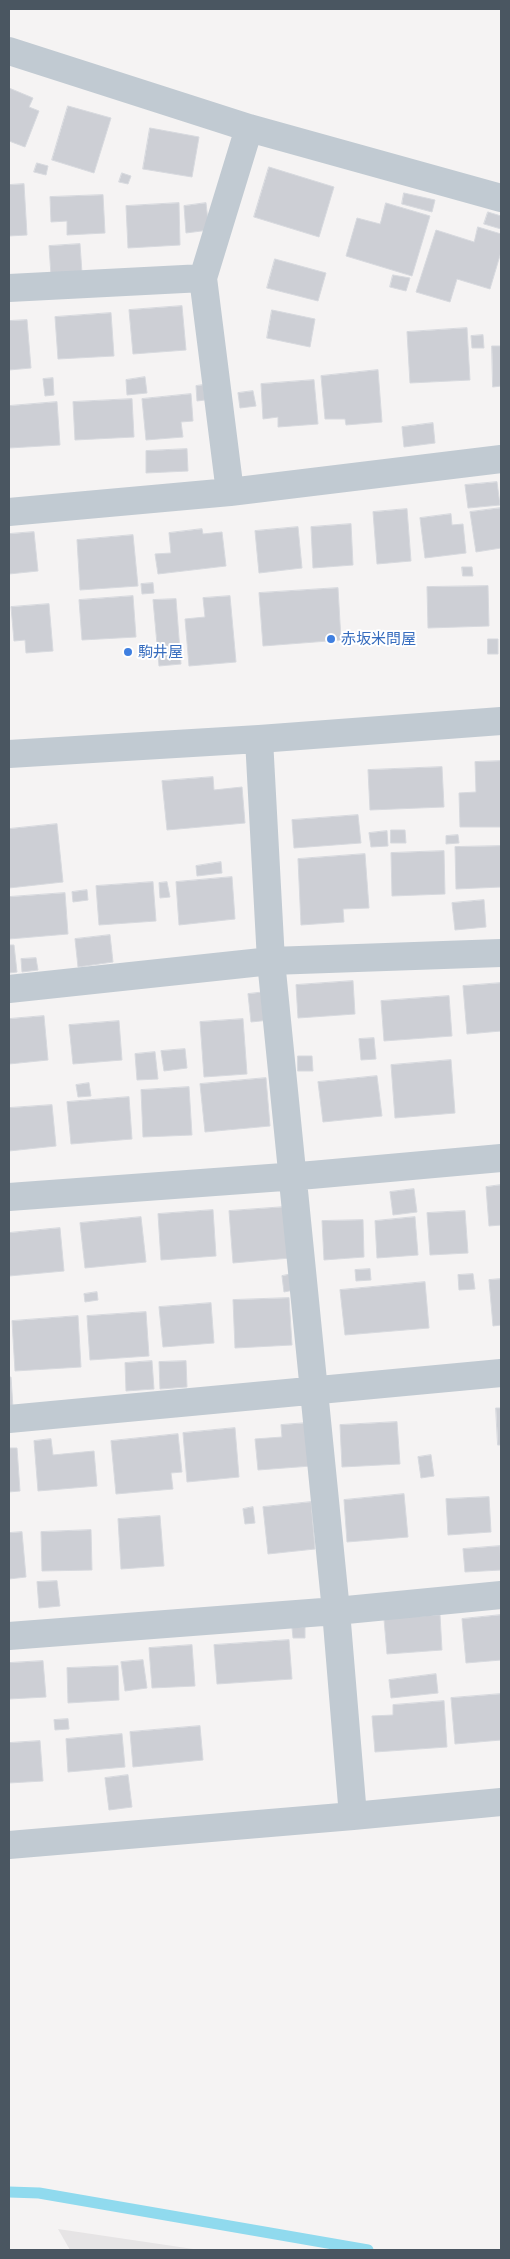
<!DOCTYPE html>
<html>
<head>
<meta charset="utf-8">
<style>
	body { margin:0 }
	#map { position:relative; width:510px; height:2259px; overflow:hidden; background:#f5f3f3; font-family:Inter,sans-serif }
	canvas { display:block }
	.frame { position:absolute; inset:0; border:10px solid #4a5661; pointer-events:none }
</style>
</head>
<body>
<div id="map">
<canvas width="510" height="2259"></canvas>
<div class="frame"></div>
</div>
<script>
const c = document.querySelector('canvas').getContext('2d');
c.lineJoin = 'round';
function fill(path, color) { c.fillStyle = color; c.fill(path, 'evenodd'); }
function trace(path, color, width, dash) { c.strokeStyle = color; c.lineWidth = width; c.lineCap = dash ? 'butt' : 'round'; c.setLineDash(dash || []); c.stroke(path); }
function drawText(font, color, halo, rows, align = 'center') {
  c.font = font + ' Inter,"Noto Sans JP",sans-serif'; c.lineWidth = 4; c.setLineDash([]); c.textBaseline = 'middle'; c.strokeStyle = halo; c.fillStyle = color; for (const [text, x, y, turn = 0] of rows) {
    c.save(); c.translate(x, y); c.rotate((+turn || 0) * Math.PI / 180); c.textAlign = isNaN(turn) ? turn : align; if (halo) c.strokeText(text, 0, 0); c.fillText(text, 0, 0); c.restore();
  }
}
fill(new Path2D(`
	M58 2229 200 2250H70Z`), '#e6e4e5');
trace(new Path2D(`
	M9 2192 39 2193 368 2250`), '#90daee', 11);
const building = new Path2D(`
	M9 88 33 98 29 107 39 111 25 147 9 141Z
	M68 106 111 118 94 173 52 160Z
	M150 128 199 137 192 177 143 169Z
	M37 163 48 166 46 175 34 172Z
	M269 167 334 187 319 237 254 217Z
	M122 173 131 176 128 184 119 182Z
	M24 184 27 235 9 236V185Z
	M404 193 435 200 432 212 402 204Z
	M103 195 105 233 67 235V221L51 222 50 197Z
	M179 203 180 245 128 248 126 206Z
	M206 203 209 230 186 233 184 206Z
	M386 203 430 216 412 276 346 256 357 218 380 224Z
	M488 212 501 216V229L484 224Z
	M478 227 501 234V252L490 289 457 279 450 302 416 292 436 230 474 242Z
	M80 244 82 273 51 275 49 246Z
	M275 259 326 273 318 301 267 288Z
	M393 275 410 278 406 291 390 287Z
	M182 306 186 350 133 354 129 310Z
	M272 310 315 319 310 347 267 338Z
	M111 313 114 356 58 359 55 317Z
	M27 320 31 368 9 370V321Z
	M467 328 470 380 410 383 407 332Z
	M483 335 484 348H472L471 336Z
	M492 346H501V386L493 387Z
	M378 370 382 422 346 425 345 419H325L321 376Z
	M145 377 147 393 127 395 126 380Z
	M53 378 54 395 45 396 43 379Z
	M314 380 318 424 278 427V417L263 419 261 384Z
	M203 385 205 400 197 401 196 386Z
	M253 391 256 406 240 408 238 393Z
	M191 394 193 421 181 422 183 437 146 440 142 399Z
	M132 399 134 437 75 440 73 402Z
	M57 402 60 445 9 448V406Z
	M433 423 435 443 404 447 402 427Z
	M187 449 188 471 146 473V451Z
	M497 482 500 505 468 508 465 485Z
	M501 508V548L476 552 470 512Z
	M407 509 411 561 377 564 373 512Z
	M451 514 452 525 463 524 466 553 425 558 420 518Z
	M351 524 353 565 313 568 311 527Z
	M298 527 302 568 259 573 255 531Z
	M202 529 203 534 222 532 226 566 158 574 155 554 171 553 169 533Z
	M34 532 38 571 9 574V534Z
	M133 535 138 586 80 590 77 540Z
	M462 567H472L473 576H463Z
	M153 583 154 593 142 594 141 584Z
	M488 586 489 626 428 628 427 587Z
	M338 588 341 640 263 646 259 593Z
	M133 596 136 637 82 640 79 600Z
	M230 596 236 662 189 666 185 619 205 617 203 598Z
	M176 599 181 664 159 666 153 600Z
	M49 604 53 651 26 653 25 640 14 641 11 607Z
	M488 639H498V654H488Z
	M501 761V827H460L459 793 476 792 475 762Z
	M442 767 444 807 370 810 368 770Z
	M213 777 214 790 242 787 245 823 167 830 162 781Z
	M358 815 361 843 294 848 292 820Z
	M57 824 63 882 9 888V829Z
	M391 830H405L406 843H391Z
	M387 831 388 846 371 847 369 833Z
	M458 835 459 843 446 844V836Z
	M501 846V887L456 889 455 847Z
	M444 851 445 894 392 896 391 853Z
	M365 854 369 908 343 909 344 922 301 925 298 859Z
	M221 862 222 873 197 876 196 866Z
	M232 877 235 919 179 925 176 882Z
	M153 882 156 921 99 925 96 886Z
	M167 882 170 897 160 898 159 883Z
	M87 890 88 900 73 902 72 892Z
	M65 893 68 934 9 939V897Z
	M484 900 486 927 455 930 452 903Z
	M110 935 113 962 78 967 75 939Z
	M9 945H14L17 972 9 973Z
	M36 958 38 970 22 972 21 959Z
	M353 981 355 1014 298 1018 296 985Z
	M501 983V1031L467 1034 463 986Z
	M266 992 270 1020 251 1022 248 994Z
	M449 996 452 1036 384 1041 381 1001Z
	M44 1016 48 1060 9 1064V1019Z
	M243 1019 247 1074 204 1077 200 1022Z
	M119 1021 122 1060 73 1064 69 1025Z
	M374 1038 376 1059 361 1060 359 1039Z
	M185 1049 187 1068 164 1071 161 1051Z
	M155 1052 158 1079 137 1080 135 1054Z
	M298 1056H312L313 1071H298Z
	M451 1060 455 1113 395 1118 391 1065Z
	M377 1076 382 1116 323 1122 318 1082Z
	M266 1078 270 1126 205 1132 200 1084Z
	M89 1083 91 1096 78 1097 76 1085Z
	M189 1087 192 1135 143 1137 141 1090Z
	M129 1097 132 1139 71 1144 67 1102Z
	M52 1105 56 1146 9 1151V1108Z
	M501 1185V1225L489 1226 486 1187Z
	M414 1189 417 1212 393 1215 390 1192Z
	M285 1207 290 1258 233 1263 229 1211Z
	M213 1210 216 1256 161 1260 158 1214Z
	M465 1211 468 1253 430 1255 427 1213Z
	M141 1217 146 1262 85 1268 80 1223Z
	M415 1217 418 1255 377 1258 375 1221Z
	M363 1220 364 1257 324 1260 322 1221Z
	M60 1228 64 1271 9 1276V1233Z
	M370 1269 371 1280 356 1281 355 1270Z
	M292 1274 294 1290 284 1292 282 1276Z
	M473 1274 475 1289 459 1290 458 1275Z
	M501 1279V1325L493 1326 489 1280Z
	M425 1282 429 1328 345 1335 340 1290Z
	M97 1292 98 1300 85 1302 84 1294Z
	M289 1298 292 1345 235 1348 233 1300Z
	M211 1303 214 1343 163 1347 159 1307Z
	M146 1312 149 1356 90 1360 87 1316Z
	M78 1316 81 1367 15 1371 12 1321Z
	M152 1361 154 1389 126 1391 125 1363Z
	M186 1361 187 1387 160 1389 159 1362Z
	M9 1377H11L13 1408H9Z
	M496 1408H501V1445H498Z
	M397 1422 400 1464 342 1467 340 1425Z
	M307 1423 311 1466 258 1470 255 1439 282 1437 281 1425Z
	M235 1428 239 1477 187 1482 183 1433Z
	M178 1434 182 1472 171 1473 173 1489 116 1494 111 1441Z
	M51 1439 53 1455 94 1451 97 1486 38 1491 34 1441Z
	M9 1448H17L20 1491 9 1492Z
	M431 1455 434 1476 421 1478 418 1457Z
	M404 1494 408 1537 347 1542 344 1500Z
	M489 1497 491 1532 448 1535 446 1499Z
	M311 1502 315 1549 268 1554 263 1507Z
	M253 1507 255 1523 245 1524 243 1509Z
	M160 1516 164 1566 121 1569 118 1519Z
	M91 1530 92 1570 42 1571 41 1532Z
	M22 1532 26 1577 9 1579V1533Z
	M500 1546 501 1570 465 1572 463 1549Z
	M57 1581 60 1606 39 1608 37 1582Z
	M440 1615 442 1650 387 1654 384 1619Z
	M501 1615V1660L466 1663 462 1619Z
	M305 1627V1638H293L292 1628Z
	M289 1640 292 1679 217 1684 214 1645Z
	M192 1645 195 1686 152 1688 149 1648Z
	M143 1660 147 1688 125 1691 121 1662Z
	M43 1661 46 1697 9 1699V1663Z
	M118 1666 119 1700 68 1703 67 1668Z
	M436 1674 438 1693 391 1698 389 1680Z
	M501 1694V1740L455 1744 451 1698Z
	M444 1701 447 1747 375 1752 372 1716 393 1715V1705Z
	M68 1719 69 1729 55 1730 54 1720Z
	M200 1726 203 1760 133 1767 130 1732Z
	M122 1734 125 1767 68 1772 66 1739Z
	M40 1741 43 1781 9 1783V1743Z
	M128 1775 132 1807 109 1810 105 1778Z`);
fill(building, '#cdcfd5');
trace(building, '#d7d9de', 1);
trace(new Path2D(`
	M9 51 249 128 501 198
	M9 288 203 278
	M230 492 203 278 249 128
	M9 512 230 492 501 459
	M259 739 271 961 336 1611 353 1816
	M9 754 259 739 501 721
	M9 989 271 961 501 953
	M9 1197 311 1175 501 1158
	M9 1419 501 1373
	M9 1636 336 1611 501 1595
	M9 1845 353 1816 501 1802`), '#c1cad2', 28);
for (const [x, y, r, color] of [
	[331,639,5,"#3f7fe0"],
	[128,652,5,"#3f7fe0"]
]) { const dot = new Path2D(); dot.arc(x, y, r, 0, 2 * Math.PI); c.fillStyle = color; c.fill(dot); trace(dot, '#fff', 2); }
drawText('15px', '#366cbe', '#fff', [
	["赤坂米問屋",341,639],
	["駒井屋",138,652]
], 'left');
</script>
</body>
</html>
